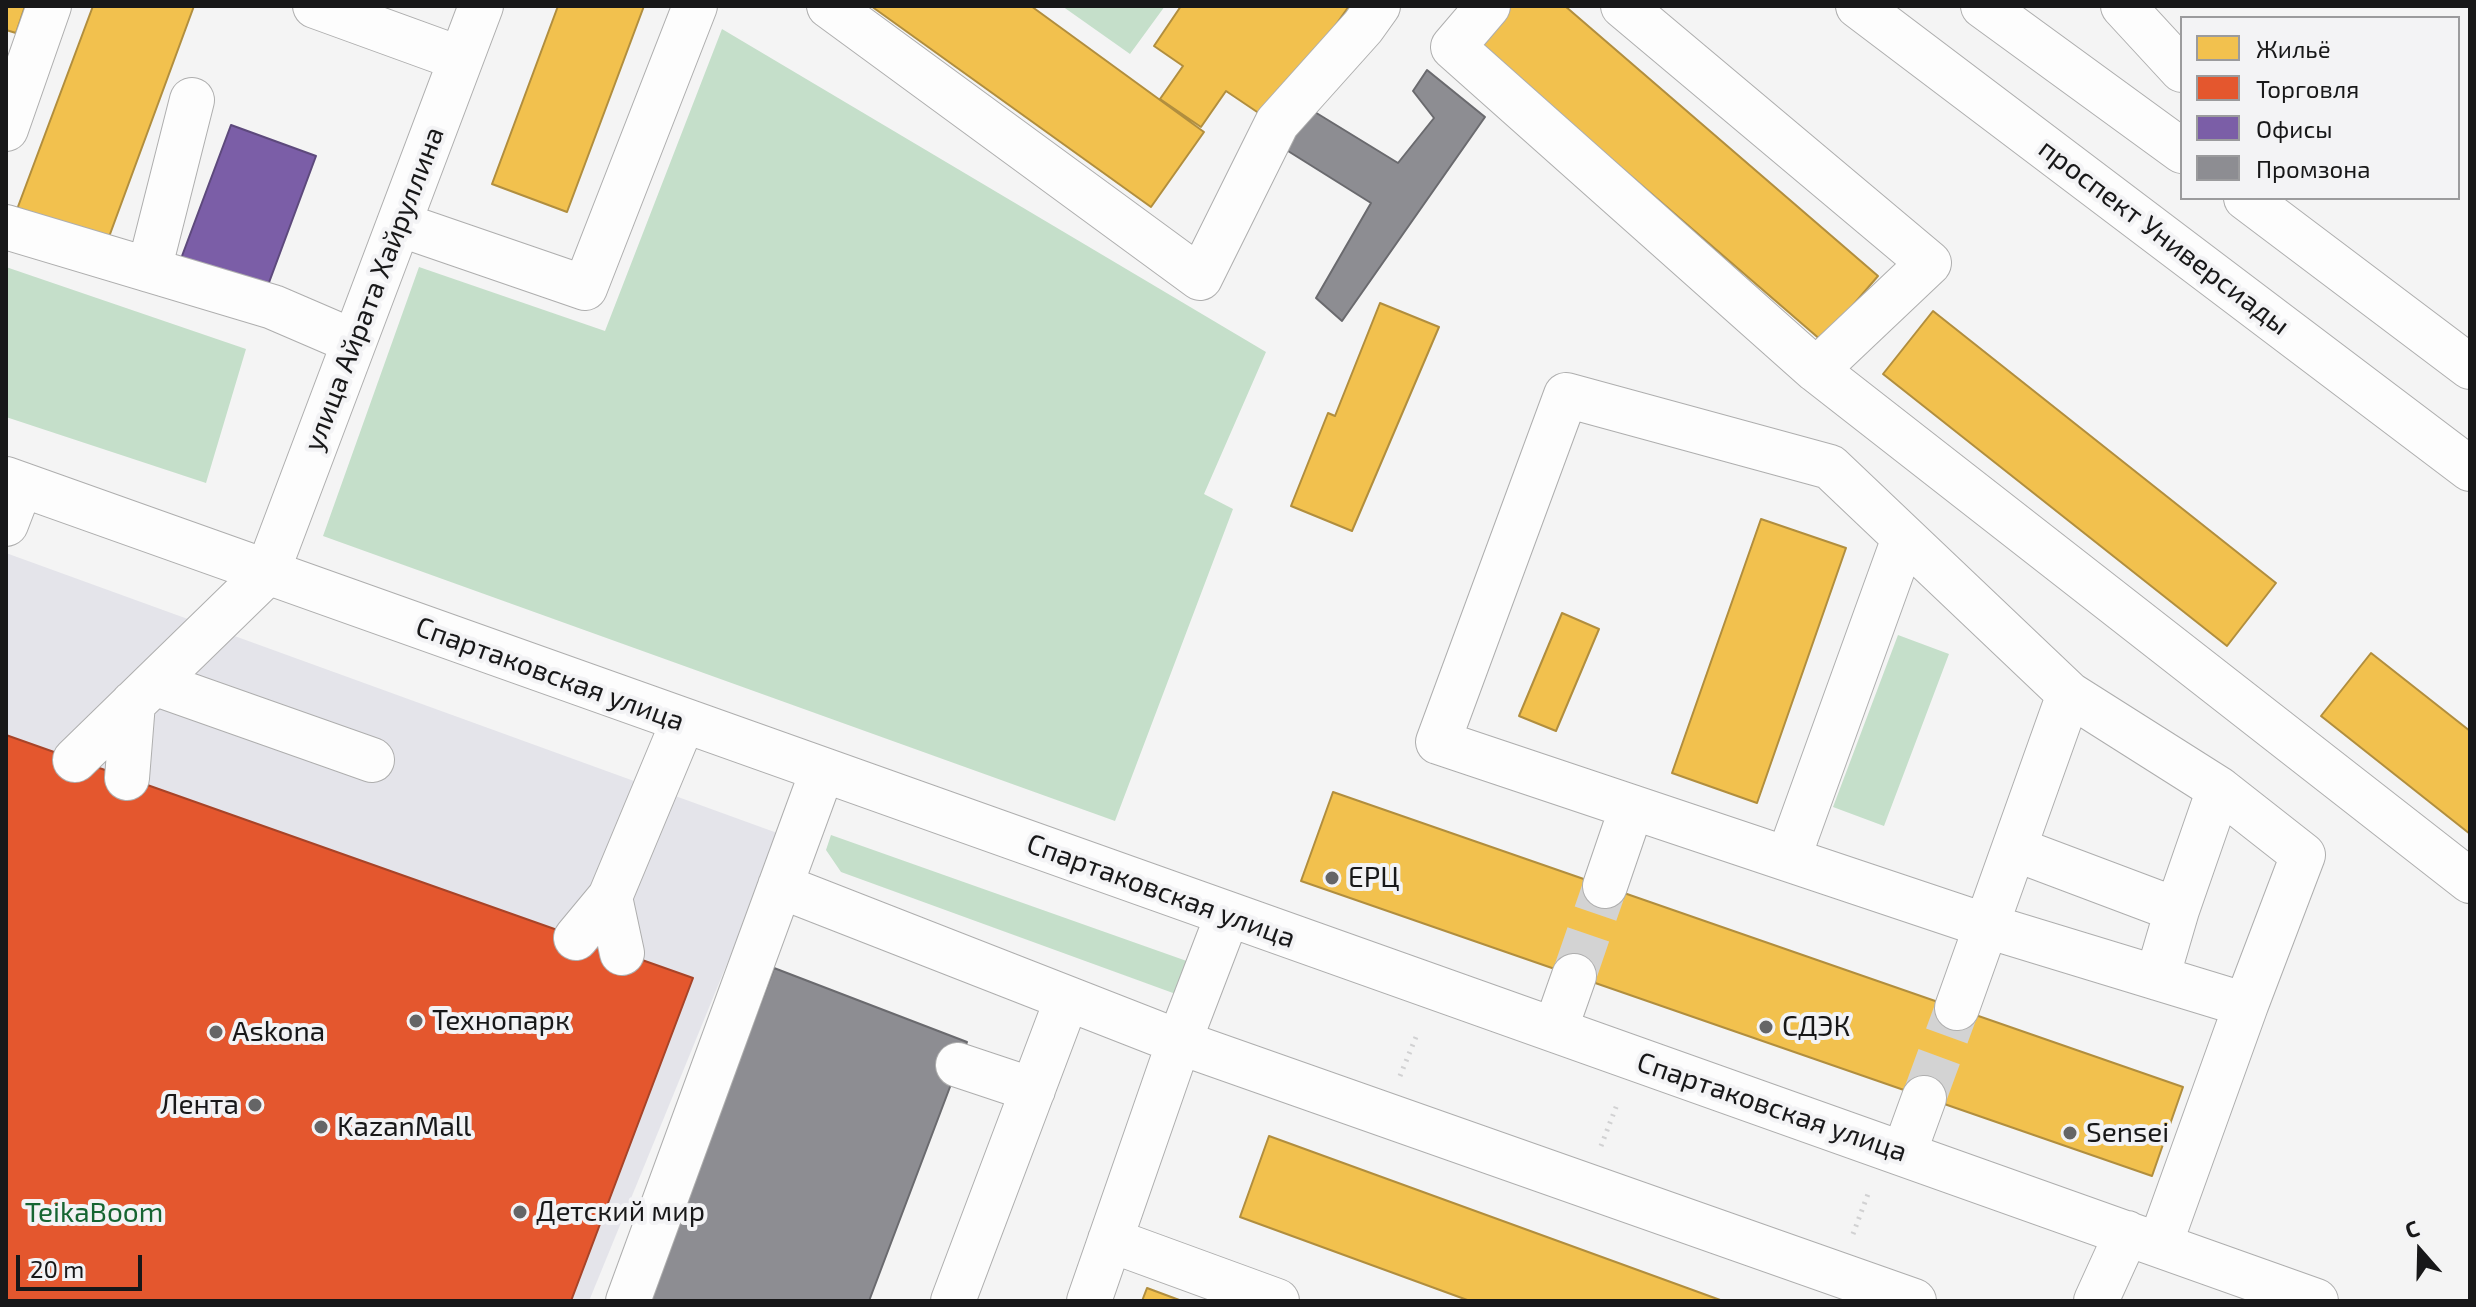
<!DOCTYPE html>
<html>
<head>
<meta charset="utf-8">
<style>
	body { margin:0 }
	#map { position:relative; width:2476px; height:1307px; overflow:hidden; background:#f4f4f4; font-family:"Exo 2",sans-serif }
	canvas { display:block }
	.frame { position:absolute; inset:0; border:8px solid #181819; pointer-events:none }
	.legend { position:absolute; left:2180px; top:16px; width:280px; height:184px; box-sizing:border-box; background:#f3f3f5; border:2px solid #9b9b9d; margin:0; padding:10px 14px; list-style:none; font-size:24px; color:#181819 }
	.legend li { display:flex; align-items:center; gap:16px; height:40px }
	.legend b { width:40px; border:2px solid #9b9b9d }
	.north { position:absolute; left:2380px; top:1211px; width:80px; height:80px; -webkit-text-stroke:6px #f3f3f5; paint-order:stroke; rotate:340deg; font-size:22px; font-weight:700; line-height:32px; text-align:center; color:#181819 }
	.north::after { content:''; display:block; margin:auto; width:28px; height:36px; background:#181819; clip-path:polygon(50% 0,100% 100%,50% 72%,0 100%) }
	.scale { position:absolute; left:16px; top:1255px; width:126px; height:36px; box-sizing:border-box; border:4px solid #181819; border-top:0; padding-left:10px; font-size:24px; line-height:28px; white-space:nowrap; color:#181819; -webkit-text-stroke:6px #f3f3f5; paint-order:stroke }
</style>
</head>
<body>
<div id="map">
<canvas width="2476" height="1307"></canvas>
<div class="frame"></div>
<ul class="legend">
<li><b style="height:22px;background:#f2c14e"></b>Жильё</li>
<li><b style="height:22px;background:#e4572e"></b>Торговля</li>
<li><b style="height:22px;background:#7b5ea7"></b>Офисы</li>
<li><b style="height:22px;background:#8d8d92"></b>Промзона</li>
</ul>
<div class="north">С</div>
<div class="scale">20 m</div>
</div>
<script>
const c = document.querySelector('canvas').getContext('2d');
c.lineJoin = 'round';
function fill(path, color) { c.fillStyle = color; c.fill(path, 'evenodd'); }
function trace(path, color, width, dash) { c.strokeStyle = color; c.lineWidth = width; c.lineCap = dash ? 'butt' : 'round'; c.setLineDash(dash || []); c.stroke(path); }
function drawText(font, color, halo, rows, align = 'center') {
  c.font = font + ' "Exo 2",sans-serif'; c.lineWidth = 8; c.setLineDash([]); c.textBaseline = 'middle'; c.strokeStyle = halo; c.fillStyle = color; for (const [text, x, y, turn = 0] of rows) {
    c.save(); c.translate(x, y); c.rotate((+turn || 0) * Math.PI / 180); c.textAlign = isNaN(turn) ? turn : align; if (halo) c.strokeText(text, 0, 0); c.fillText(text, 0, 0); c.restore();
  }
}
fill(new Path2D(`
	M6 553 780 834 589 1301H6Z`), '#e4e4ea');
fill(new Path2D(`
	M1062 6H1165L1130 54Z
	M722 29 1266 352 1204 494 1233 509 1115 821 323 536 419 267 605 331Z
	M6 267 246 349 206 483 6 417Z
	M1898 635 1949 654 1884 826 1833 807Z
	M831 835 1198 965 1184 997 841 872 826 850Z`), '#c5dfca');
const homes = new Path2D(`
	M6 6H25L16 33 6 30Z
	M93 6H194L106 245 16 212Z
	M558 6H644L567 212 492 184Z
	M871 6H1031L1204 132 1151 207Z
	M1181 6H1349L1269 120 1226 91 1201 127 1160 99 1183 66 1154 46Z
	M1510 6H1565L1878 276 1822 341 1478 44Z
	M1380 303 1439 327 1352 531 1291 506 1328 413 1335 416Z
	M1933 311 2276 583 2227 646 1883 374Z
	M1761 519 1846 548 1757 803 1672 773Z
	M1562 613 1599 629 1556 731 1519 716Z
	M2371 653 2470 731V834L2321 716Z
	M1333 792 2183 1087 2152 1176 1301 881Z
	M1269 1136 1723 1301H1470L1240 1217Z
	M1147 1288 1182 1301H1142Z`);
fill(homes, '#f2c14e');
trace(homes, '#b18e3e', 2);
const shops = new Path2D(`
	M6 735 693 978 571 1301H6Z`);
fill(shops, '#e4572e');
trace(shops, '#a74428', 2);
const offices = new Path2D(`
	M231 125 316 156 264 296 179 264Z`);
fill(offices, '#7b5ea7');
trace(offices, '#5d497c', 2);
const industry = new Path2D(`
	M1427 70 1485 117 1342 321 1316 298 1371 203 1280 146 1305 106 1398 163 1434 118 1413 91Z
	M774 968 967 1042 869 1301H648Z`);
fill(industry, '#8d8d92');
trace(industry, '#6a6a6e', 2);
trace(new Path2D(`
	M1574 976 1605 886
	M1924 1098 1957 1008`), '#d3d3d3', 44, [44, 22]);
const minor = new Path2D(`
	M315 6 461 59
	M829 6 1200 278 1277 123 1363 27 1378 6
	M1488 6 1453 47 1816 370 2470 881
	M1623 6 1929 263 1816 370
	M2123 6 2182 70
	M6 129 49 6
	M399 224 585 288 695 6
	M6 227 273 307 352 341
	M149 270 192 100
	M6 479 2316 1301
	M6 524 21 485
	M154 683 372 760
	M2069 694 2219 789 2177 910
	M75 760 267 573 481 6
	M127 778 133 703
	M2219 789 2303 855 2246 1005
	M2015 849 2177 910 2157 978
	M1788 859 1904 538
	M780 886 1179 1042 1914 1301
	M1605 886 1632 807
	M610 897 622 953
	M576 938 610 897 683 722
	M1957 1008 2069 694 1830 467 1566 395 1438 742 1987 926 2246 1005 2160 1244
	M1555 1030 1574 976
	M958 1065 1033 1090
	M1904 1153 1924 1098
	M1110 1240 1277 1301
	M628 1301 822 772
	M953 1301 1067 999
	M1089 1301 1179 1042 1228 914
	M2096 1301 2127 1233`);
const major = new Path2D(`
	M1858 6 2470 469
	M1983 6 2182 151
	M2246 198 2470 367`);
trace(minor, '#aeaeae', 46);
trace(major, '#aeaeae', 46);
trace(new Path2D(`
	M1400 1076 1418 1032
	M1601 1146 1618 1102
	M1853 1234 1868 1194`), '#d1d1d2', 5, [2, 6]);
trace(minor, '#fdfdfd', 44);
trace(major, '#fdfdfd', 44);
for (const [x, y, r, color] of [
	[1332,878,8,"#656566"],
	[416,1021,8,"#656566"],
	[1766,1027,8,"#656566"],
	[216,1032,8,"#656566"],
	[255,1105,8,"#656566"],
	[321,1127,8,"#656566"],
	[2070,1133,8,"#656566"],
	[520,1212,8,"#656566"]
]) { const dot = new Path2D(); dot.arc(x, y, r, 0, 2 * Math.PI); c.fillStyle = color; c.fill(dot); trace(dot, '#f3f3f5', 3); }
drawText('28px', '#181819', '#f3f3f5', [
	["проспект Универсиады",2164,237,37],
	["улица Айрата Хайруллина",374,289,-69],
	["Спартаковская улица",550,674,20],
	["Спартаковская улица",1161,891,20],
	["Спартаковская улица",1772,1107,19]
]);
drawText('28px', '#181819', '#f3f3f5', [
	["ЕРЦ",1348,878],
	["Технопарк",432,1021],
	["СДЭК",1782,1027],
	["Askona",232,1032],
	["Лента",239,1105,"right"],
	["KazanMall",337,1127],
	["Sensei",2086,1133],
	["Детский мир",536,1212]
], 'left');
drawText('28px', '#166532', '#f3f3f5', [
	["TeikaBoom",94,1213]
]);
</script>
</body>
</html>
